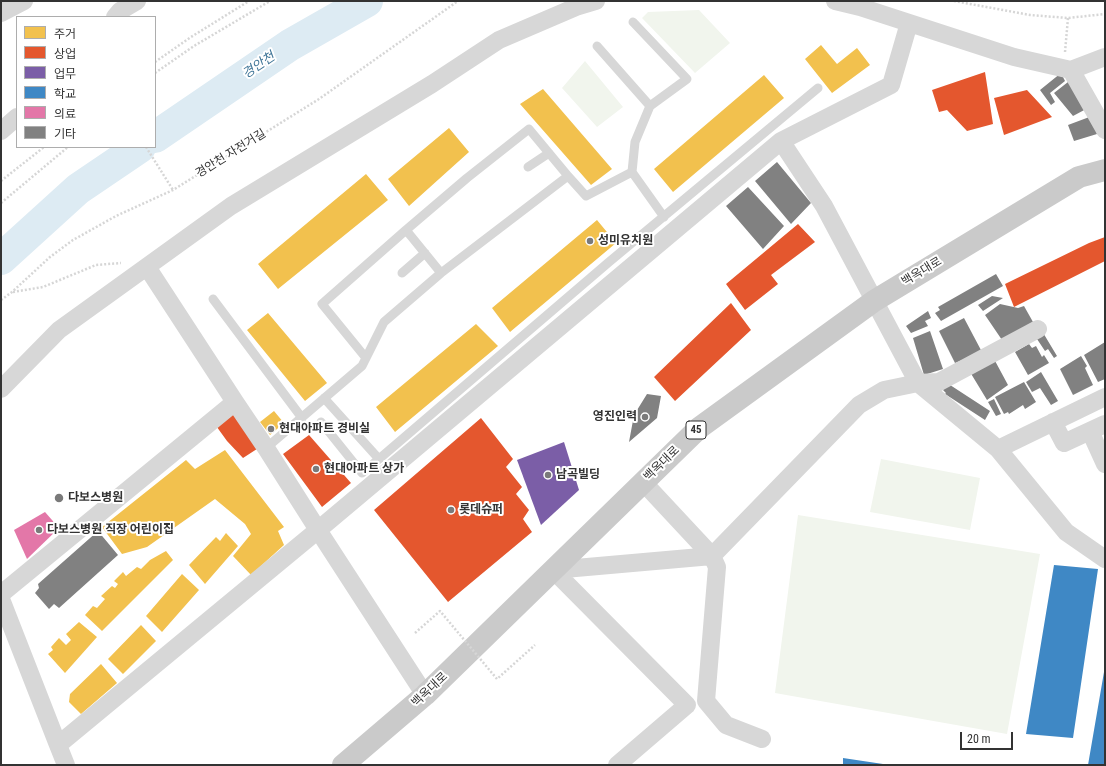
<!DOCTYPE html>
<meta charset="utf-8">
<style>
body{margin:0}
#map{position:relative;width:1106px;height:766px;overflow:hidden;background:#fff;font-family:"Roboto Condensed","Noto Sans KR",sans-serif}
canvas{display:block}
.frame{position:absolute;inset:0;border:2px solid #333;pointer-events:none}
.legend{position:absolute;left:16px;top:16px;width:140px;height:132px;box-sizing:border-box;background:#fff;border:1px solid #adadad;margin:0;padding:5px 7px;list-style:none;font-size:12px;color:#333}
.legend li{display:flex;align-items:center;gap:8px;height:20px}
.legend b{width:20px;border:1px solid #adadad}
.scale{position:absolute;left:960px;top:732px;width:53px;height:18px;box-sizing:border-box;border:2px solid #333;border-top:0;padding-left:5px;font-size:12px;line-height:14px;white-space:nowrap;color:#333;-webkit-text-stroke:3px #fff;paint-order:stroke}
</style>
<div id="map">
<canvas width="1106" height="766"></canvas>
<div class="frame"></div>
<ul class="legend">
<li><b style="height:11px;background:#f2c14e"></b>주거</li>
<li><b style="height:11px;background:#e4572e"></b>상업</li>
<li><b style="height:11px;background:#7b5ea7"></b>업무</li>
<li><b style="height:11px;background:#3f88c5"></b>학교</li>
<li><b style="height:11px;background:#e377a8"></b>의료</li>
<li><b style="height:11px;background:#818181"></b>기타</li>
</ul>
<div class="scale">20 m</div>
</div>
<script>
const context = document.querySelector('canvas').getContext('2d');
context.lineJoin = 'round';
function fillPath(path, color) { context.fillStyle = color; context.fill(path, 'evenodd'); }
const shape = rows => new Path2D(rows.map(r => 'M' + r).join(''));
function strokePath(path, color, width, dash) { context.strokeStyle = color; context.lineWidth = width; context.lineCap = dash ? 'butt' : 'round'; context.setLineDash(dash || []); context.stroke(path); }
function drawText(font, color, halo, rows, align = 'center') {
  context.font = font + ' "Roboto Condensed","Noto Sans KR",sans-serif'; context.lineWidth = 4; context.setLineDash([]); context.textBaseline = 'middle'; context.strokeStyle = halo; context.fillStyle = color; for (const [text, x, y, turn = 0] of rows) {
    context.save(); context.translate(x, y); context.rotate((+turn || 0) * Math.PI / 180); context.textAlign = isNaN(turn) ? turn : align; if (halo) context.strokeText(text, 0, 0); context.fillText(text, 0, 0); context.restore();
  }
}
const green = shape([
 [699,10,730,43,695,73,642,18,648,12],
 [585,61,623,107,597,127,562,88],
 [881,459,980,478,970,530,870,512],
 [798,515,1040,554,1007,734,775,693]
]);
const homes = shape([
 [821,45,837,64,857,48,870,65,832,93,805,59],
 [764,75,784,98,673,192,654,169],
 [543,89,612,169,591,185,520,104],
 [449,128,469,152,409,206,388,179],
 [366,174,388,200,278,289,258,264],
 [597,220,616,243,510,332,492,308],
 [268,313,327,383,305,401,247,330],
 [476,324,498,346,395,432,376,407],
 [274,411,284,423,270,435,260,422],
 [225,450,284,527,278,531,284,545,251,575,233,556,251,534,245,524,215,499,147,547,122,554,102,527,186,460,195,469],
 [226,533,238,546,205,584,189,565,216,537,220,541],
 [166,551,173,560,102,631,85,615,93,606,97,608,105,599,101,596,112,586,115,588,118,584,114,581,123,572,126,576,137,567,141,569,150,560],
 [182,574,199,590,162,632,146,616],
 [79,622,97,637,65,673,48,654,53,650,51,647,59,638,66,645,71,640,66,634],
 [141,625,156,641,123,674,108,659],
 [101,664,117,683,81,714,69,702,70,694]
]);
const shops = shape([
 [985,72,993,124,967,131,947,110,939,112,932,90],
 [1027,90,1052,117,1004,135,994,98],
 [798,224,815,242,771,275,778,284,745,310,726,284],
 [1105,237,1105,261,1014,307,1005,284,1089,243],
 [731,303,751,330,675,401,654,377],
 [234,406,260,447,243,458,227,441,214,423],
 [481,418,513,459,506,467,522,487,516,494,529,510,523,519,532,532,448,602,374,510],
 [309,435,351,483,322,507,283,454]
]);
const offices = shape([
 [564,442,579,490,541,525,517,460]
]);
const schools = shape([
 [1054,565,1098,569,1073,738,1026,734],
 [1104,672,1105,765,1088,765],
 [843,758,883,764,883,765,843,765]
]);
const health = shape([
 [45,512,59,528,27,559,14,530]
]);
const river = shape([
 [155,137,290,45,367,1],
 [1,259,78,189,140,147]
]);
const building = shape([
 [1061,73,1065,81,1050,93,1055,102,1051,105,1040,90],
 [1068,82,1088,108,1073,116,1054,93],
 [1092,116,1097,134,1074,141,1068,125],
 [777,162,811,203,791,224,755,181],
 [748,187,784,226,763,249,726,206],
 [996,274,1003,286,941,321,935,313,940,310,938,307],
 [992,296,1003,298,983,311,978,305],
 [1000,304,1018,308,1024,306,1033,322,1002,340,985,315],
 [928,311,931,318,925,321,928,326,911,333,906,326],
 [964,318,982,352,955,363,939,331],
 [930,331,943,369,924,375,913,338],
 [1042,331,1057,356,1054,358,1048,349,1045,351,1035,336],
 [1105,342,1105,379,1098,382,1084,355],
 [1029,344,1032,348,1036,346,1042,357,1044,355,1049,363,1028,375,1015,352],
 [1081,356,1087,366,1085,368,1093,385,1073,395,1060,369],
 [994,359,1008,385,987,400,970,372],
 [1041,372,1058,401,1051,405,1040,388,1032,392,1026,382],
 [1024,382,1036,402,1025,409,1023,405,1009,414,1008,412,1004,414,995,397],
 [947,383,990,411,985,420,945,394,946,393,943,390],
 [647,394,661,396,657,418,629,442,634,415],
 [994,399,1001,414,996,416,988,402],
 [98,531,118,555,59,608,54,604,49,609,35,593,39,588,38,584]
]);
const path = shape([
 [954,1,1030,15,1068,18,1105,14],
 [1065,52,1068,18],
 [155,62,191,37,249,1],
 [155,73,194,46,270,1],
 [146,147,173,190],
 [1,181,44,147],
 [1,203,68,147],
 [13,292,43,287,96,265,121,263],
 [1,300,12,292,50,257,73,240,116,216,173,190,319,99,458,1]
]);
const service = shape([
 [633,22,687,79,650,106],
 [528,167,549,153],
 [632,172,664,217],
 [568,176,586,196,632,172,635,142,650,106,597,46],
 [402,273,425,253],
 [213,299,302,418],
 [366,358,322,304,406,230],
 [324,398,379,459,609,262,818,88],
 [321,422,362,473,379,459],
 [266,448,362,366,384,322,441,273,568,176,529,129,467,178,406,230,441,273]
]);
const minor = shape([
 [835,1,860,7,1014,57,1071,70,1105,130],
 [1,13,24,1],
 [115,17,120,11,137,1],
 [1071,70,1105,57],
 [1,131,17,117],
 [781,141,824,206,918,383,998,449,1105,397],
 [147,267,235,402,266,448,318,530,425,695],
 [1,389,59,330,231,206,432,84,499,40,576,7,596,1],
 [1053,422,1064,443,1105,424],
 [1090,431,1105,464],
 [998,449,1066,532,1105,559],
 [643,482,712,556,717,567,706,701,726,725,762,739],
 [553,570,712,556,859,405,884,390,918,383,939,382,1038,329],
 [553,570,687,705,617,765],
 [1,594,235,402],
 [1,599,58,745],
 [66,765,58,745,318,530,781,141,891,85,909,23]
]);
const primary = shape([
 [343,765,425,695,699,428,874,301,1079,177,1105,170]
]);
const pathBridge = shape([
 [415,633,440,611,497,679,535,645]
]);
const markers = [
 [590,241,4,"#7a7a7a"],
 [645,417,4,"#7a7a7a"],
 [271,429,4,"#7a7a7a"],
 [316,469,4,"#7a7a7a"],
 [548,475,4,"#7a7a7a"],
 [59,498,5,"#7a7a7a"],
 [451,510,4,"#7a7a7a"],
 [39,530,4,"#7a7a7a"]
];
const shields = [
 [696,430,20]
];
const shieldNames = [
 ["45",696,430]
];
const streetNames = [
 ["경안천 자전거길",231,154,-32],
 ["백옥대로",922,272,-31],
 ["백옥대로",662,464,-44],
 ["백옥대로",430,690,-43]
];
const poiNames = [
 ["성미유치원",598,241],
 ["영진인력",637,417,"right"],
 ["현대아파트 경비실",279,429],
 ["현대아파트 상가",324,469],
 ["남곡빌딩",556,475],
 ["다보스병원",68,498],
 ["롯데슈퍼",459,510],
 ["다보스병원 직장 어린이집",47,530]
];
const waterNames = [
 ["경안천",259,66,-34]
];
fillPath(green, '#f1f5ed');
fillPath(homes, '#f2c14e');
fillPath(shops, '#e4572e');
fillPath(offices, '#7b5ea7');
fillPath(schools, '#3f88c5');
fillPath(health, '#e377a8');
strokePath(river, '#ddebf3', 32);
fillPath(building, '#818181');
strokePath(path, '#d6d6d6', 2.5, [2, 2]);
strokePath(service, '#d7d7d7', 9);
strokePath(minor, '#d7d7d7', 18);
strokePath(primary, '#cacaca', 22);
strokePath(pathBridge, '#d6d6d6', 2.5, [2, 2]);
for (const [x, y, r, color] of markers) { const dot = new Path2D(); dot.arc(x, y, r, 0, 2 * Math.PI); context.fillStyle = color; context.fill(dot); strokePath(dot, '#fff', 1.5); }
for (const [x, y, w] of shields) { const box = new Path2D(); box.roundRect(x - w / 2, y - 9, w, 18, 3); context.fillStyle = '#fff'; context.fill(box); strokePath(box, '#333', 1); }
drawText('bold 11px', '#333', null, shieldNames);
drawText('12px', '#333', '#fff', streetNames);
drawText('bold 12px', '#333', '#fff', poiNames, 'left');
drawText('italic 13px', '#3f7597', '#fff', waterNames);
</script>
